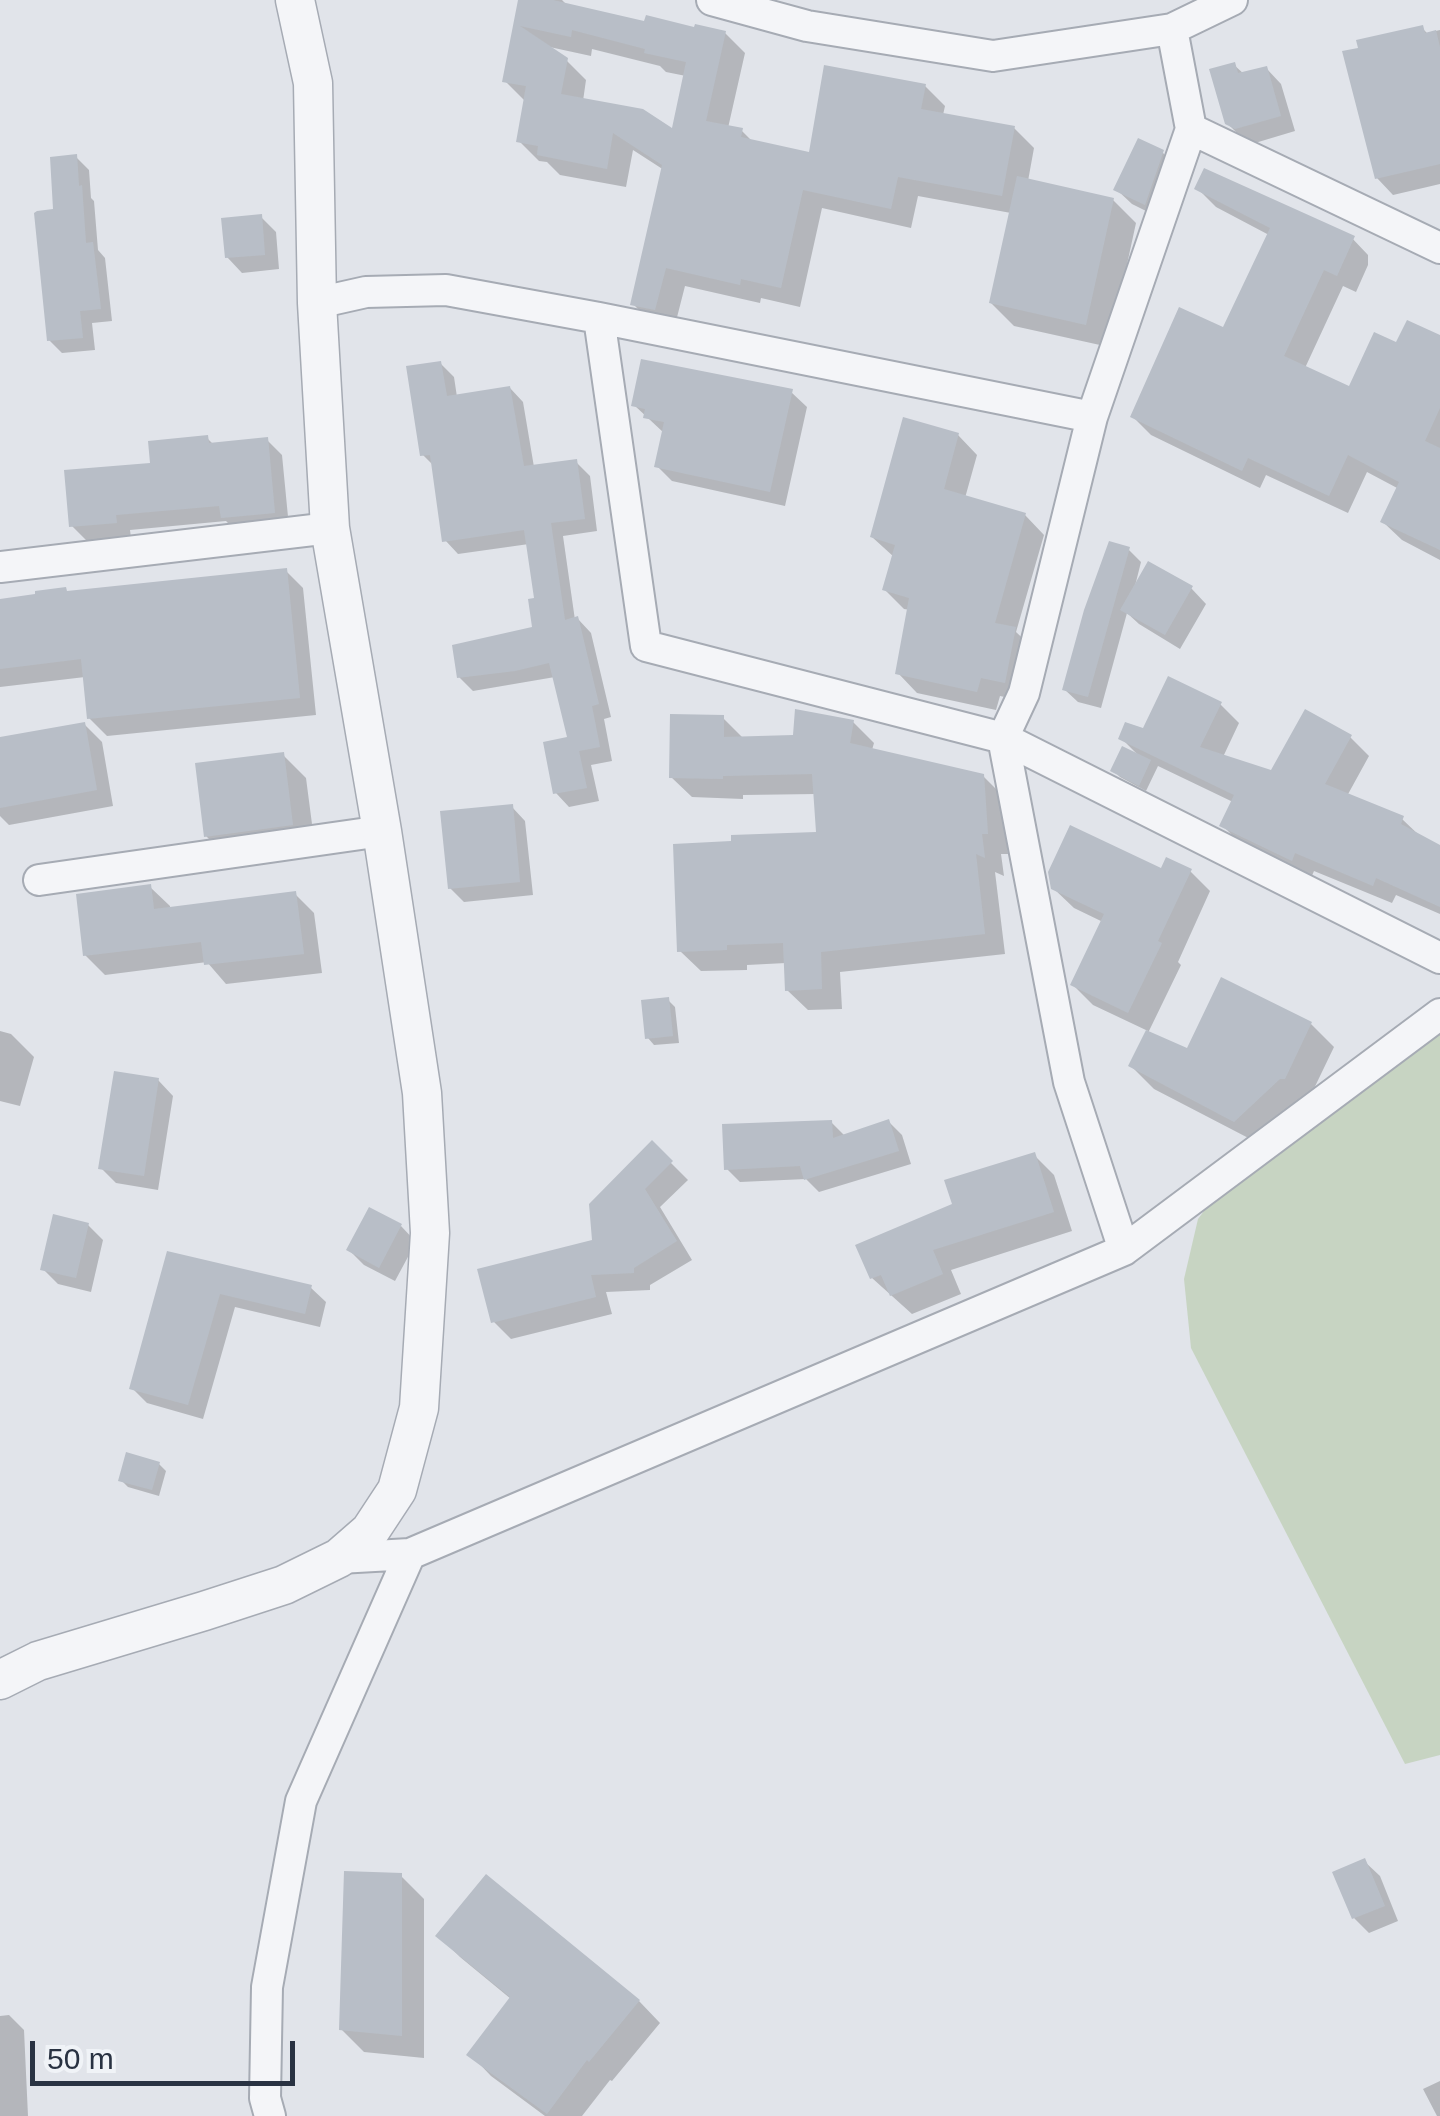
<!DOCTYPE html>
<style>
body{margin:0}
#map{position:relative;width:1440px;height:2116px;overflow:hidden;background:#e1e4ea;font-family:Arial,sans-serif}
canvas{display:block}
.scale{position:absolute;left:30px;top:2041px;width:265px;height:45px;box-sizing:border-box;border:5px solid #293242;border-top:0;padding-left:12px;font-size:30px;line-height:35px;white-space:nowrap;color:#293242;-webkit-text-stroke:8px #f0f3f7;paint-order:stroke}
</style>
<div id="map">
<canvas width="1440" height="2116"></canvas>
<div class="scale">50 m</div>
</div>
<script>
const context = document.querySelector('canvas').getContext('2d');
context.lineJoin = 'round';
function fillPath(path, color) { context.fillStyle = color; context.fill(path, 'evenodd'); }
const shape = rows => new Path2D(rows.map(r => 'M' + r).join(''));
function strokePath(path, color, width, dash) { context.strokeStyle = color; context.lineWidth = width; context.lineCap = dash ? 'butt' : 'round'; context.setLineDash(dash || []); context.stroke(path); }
const green = shape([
 [1440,1033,1440,1755,1405,1764,1191,1348,1184,1279,1198,1219,1233,1172]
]);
const shadow = shape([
 [520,0,562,0,568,6,646,24,725,33,745,53,728,128,742,131,753,142,811,155,925,86,945,106,943,115,1014,128,1034,148,1028,181,1113,200,1136,223,1109,347,1014,326,991,303,1011,213,918,196,911,228,822,208,800,307,761,298,760,303,685,286,674,329,653,324,633,304,664,170,633,150,626,187,560,175,547,162,539,161,519,141,526,102,505,81],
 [545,46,591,56,592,49,660,66,666,72,686,76,673,132,583,101,586,80,566,60],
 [1422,28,1427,33,1440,30,1440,184,1393,195,1377,178],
 [1234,65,1244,74,1266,68,1281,84,1295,131,1255,143,1243,139,1227,123],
 [1162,152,1178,168,1160,218,1132,204,1116,189],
 [76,157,89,170,91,198,94,201,98,250,105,258,112,321,92,323,95,350,62,353,49,340,56,212],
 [1197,188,1350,236,1368,255,1368,265,1356,292,1343,286,1305,368,1350,389,1398,346,1440,338,1440,560,1402,540,1383,522,1399,489,1367,472,1348,513,1266,475,1260,488,1151,435,1132,416,1225,331,1269,235,1216,207],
 [261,217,276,232,279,269,242,273,227,257],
 [440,363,454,377,457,397,510,388,523,402,534,467,576,462,590,476,597,531,563,536,575,620,578,619,591,633,611,717,604,719,612,761,591,765,599,801,569,807,556,793,570,739,555,677,473,691,459,677,535,629,537,600,529,544,458,554,445,540,434,466,423,455],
 [791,392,807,407,785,506,672,481,657,466,664,433,634,405],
 [958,435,977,455,965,498,1025,515,1044,535,1016,632,1034,649,1023,701,1000,696,996,710,917,693,898,673,910,610,904,609,885,590,894,557,872,537],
 [207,438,214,445,267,440,282,455,289,527,238,533,226,521,130,530,131,538,87,541,72,526],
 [1128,549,1141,562,1135,586,1191,588,1206,604,1180,649,1139,624,1127,613,1101,708,1078,702,1064,689],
 [286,571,303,588,316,715,107,736,89,718,85,677,0,687,0,602],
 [1220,704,1239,723,1223,757,1272,773,1350,737,1369,756,1347,796,1402,819,1422,838,1440,848,1440,914,1396,895,1392,903,1314,871,1311,878,1241,844,1222,825,1233,802,1158,766,1146,791,1120,777,1113,770,1138,755,1121,738],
 [723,718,744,739,796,738,853,722,874,743,872,750,983,776,1004,797,1008,854,1001,854,1004,876,995,872,1005,954,840,972,842,1009,808,1010,787,990,786,963,747,965,747,970,701,971,680,951,819,835,816,794,743,795,743,799,692,797,671,777],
 [85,725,102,742,113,806,9,825,0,816,0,739],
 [283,755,306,778,315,847,229,859,206,836],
 [512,807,525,821,533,895,464,902,450,888],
 [1162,871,1190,871,1210,891,1178,962,1181,965,1148,1033,1188,1051,1311,1024,1334,1047,1308,1101,1258,1143,1154,1089,1131,1066,1148,1031,1093,1005,1073,985,1103,922,1074,908,1053,888],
 [150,887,170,906,170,909,295,894,314,913,322,973,226,984,207,962,105,975,85,955],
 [668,1000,675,1007,679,1043,654,1045,648,1038],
 [0,1031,11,1034,34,1057,20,1106,0,1101],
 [158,1080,173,1096,158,1190,116,1183,101,1168],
 [831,1122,845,1136,889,1122,902,1135,911,1164,819,1192,806,1179,740,1182,727,1169],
 [652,1144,688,1180,660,1207,692,1260,650,1285,650,1290,606,1292,612,1314,511,1339,494,1322,594,1242],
 [1034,1155,1054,1175,1072,1231,951,1270,961,1294,912,1314,872,1278,955,1206],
 [88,1225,103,1240,91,1292,58,1284,43,1269],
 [401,1226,416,1242,395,1281,364,1265,349,1250],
 [169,1254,310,1287,326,1302,320,1327,235,1307,203,1419,147,1403,132,1388],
 [159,1464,166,1471,159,1496,128,1487,121,1480],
 [1364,1861,1380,1876,1398,1921,1369,1933,1354,1918],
 [401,1876,424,1899,424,2058,364,2052,341,2029],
 [439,1936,639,2001,660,2023,612,2081,610,2080,582,2116,545,2116,491,2076,470,2054,511,1999,460,1957],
 [9,2015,24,2030,28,2116,0,2116,0,2016],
 [1440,2081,1440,2116,1437,2116,1423,2089]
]);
const building = shape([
 [518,0,553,0,644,21,646,15,694,27,695,24,726,31,706,121,743,128,741,137,809,152,824,65,926,84,921,109,1015,126,1002,196,898,177,891,209,803,190,781,288,741,279,740,285,666,268,655,310,630,305,662,165,613,133,607,169,537,155,538,146,516,142,526,86,502,82],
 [520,26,571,37,572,30,645,49,644,53,686,62,672,128,643,109,561,94,568,58],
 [1423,25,1425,33,1436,30,1440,47,1440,164,1375,179,1342,51,1358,48,1356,40],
 [1235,62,1238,73,1267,66,1281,116,1235,129,1225,124,1209,69],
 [1138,138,1164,150,1145,205,1113,190],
 [77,154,79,186,82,185,86,243,93,242,101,309,80,311,83,338,47,341,34,213,37,211,53,209,50,157],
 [1204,168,1355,236,1337,276,1324,270,1284,356,1349,386,1374,332,1396,342,1407,320,1440,335,1440,408,1425,441,1440,448,1440,550,1380,522,1399,482,1348,455,1329,496,1248,458,1242,471,1130,417,1179,307,1223,327,1270,228,1194,189],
 [1017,176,1114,198,1086,325,989,303],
 [262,214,265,255,225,258,221,218],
 [641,359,793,389,770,492,654,467,664,422,643,418,645,409,631,406],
 [441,361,447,396,510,386,524,466,577,459,585,519,551,523,565,620,578,616,599,704,592,706,600,747,579,751,587,788,553,794,543,742,567,737,549,663,515,671,457,678,452,645,532,627,528,599,534,598,524,530,442,542,430,455,420,456,406,366],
 [903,417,959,433,944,489,1026,513,995,623,1016,627,1005,683,981,678,977,692,895,674,909,598,882,590,895,545,870,537],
 [208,435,209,443,268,437,275,513,221,518,219,506,116,515,117,523,69,527,64,470,150,463,148,441],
 [1109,541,1130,547,1088,697,1062,690,1084,610],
 [1148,561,1193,586,1165,635,1120,610],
 [287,568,300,698,87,719,81,659,0,669,0,599,35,594,35,591,66,587,67,591],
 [1168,676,1222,702,1200,747,1271,770,1305,709,1352,735,1325,784,1404,816,1401,824,1440,845,1440,907,1376,878,1373,886,1295,853,1292,861,1219,826,1234,795,1118,739,1125,722,1143,728],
 [795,709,854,720,850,743,984,774,988,834,982,834,985,858,976,854,985,934,821,952,822,989,785,991,783,943,727,945,727,950,677,952,673,844,731,841,731,835,816,832,812,774,723,776,723,779,669,778,670,714,724,715,724,737,793,735],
 [85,722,97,790,0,808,0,737],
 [1122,746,1151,760,1139,786,1110,771],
 [284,752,293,825,204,837,195,763],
 [513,804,520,882,448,889,440,811],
 [1070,825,1161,868,1166,857,1192,869,1158,941,1162,943,1128,1013,1070,985,1104,914,1051,889,1048,872],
 [151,884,154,909,296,891,304,954,204,965,201,942,83,956,76,894],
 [1221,977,1312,1022,1285,1079,1280,1079,1234,1122,1128,1066,1146,1030,1187,1048],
 [669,997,673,1036,645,1039,641,1000],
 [114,1071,159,1078,144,1176,98,1169],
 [889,1119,899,1151,804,1180,800,1166,724,1170,722,1124,832,1120,833,1138],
 [652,1140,673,1161,645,1189,677,1241,634,1268,634,1273,591,1275,596,1297,491,1323,477,1269,592,1240,589,1204],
 [1035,1152,1054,1212,933,1250,943,1274,890,1296,881,1275,870,1279,855,1245,952,1204,944,1180],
 [369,1207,402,1224,379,1268,346,1250],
 [53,1214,89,1223,76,1278,40,1270],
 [167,1251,312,1285,305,1314,220,1294,188,1405,129,1389],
 [126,1452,160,1462,152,1490,118,1481],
 [1365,1858,1385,1906,1352,1919,1332,1872],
 [344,1871,402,1873,402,2036,339,2030],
 [486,1874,640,2000,589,2062,587,2060,547,2114,466,2055,510,1997,435,1936]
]);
const minor = shape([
 [712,0,807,26,993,56,1172,29],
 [1191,129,1440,248],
 [317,303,366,292,446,290,599,318,1092,417],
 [599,318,646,646,1003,738,1440,958],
 [0,567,330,528],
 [39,880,382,831],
 [1124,1250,1069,1082,1003,738,1024,693,1092,417,1191,129,1172,29,1232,0],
 [339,1558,410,1554,1124,1250,1440,1014],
 [270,2116,265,2098,267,1987,301,1801,410,1554]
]);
const tertiary = shape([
 [0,1680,38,1661,204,1611,284,1585,339,1558,370,1531,397,1490,419,1408,430,1233,422,1093,382,831,330,528,317,303,313,83,295,0]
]);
fillPath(green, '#c7d4c2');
fillPath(shadow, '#0003');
fillPath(building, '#b8bec7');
strokePath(minor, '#a6abb4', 34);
strokePath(tertiary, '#a6abb4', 41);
strokePath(minor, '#f4f5f8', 30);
strokePath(tertiary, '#f4f5f8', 38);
</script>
